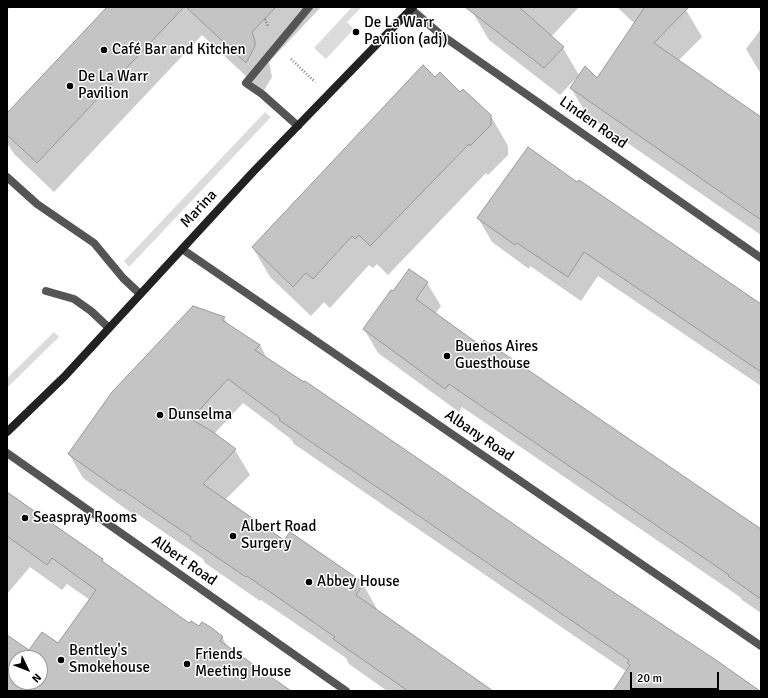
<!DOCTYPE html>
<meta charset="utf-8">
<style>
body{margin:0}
#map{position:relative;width:768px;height:698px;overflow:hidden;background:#fff;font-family:Signika,sans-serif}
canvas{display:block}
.frame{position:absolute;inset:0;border:8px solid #000;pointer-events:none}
.north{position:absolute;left:8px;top:650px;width:40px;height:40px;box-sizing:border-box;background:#fff;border:1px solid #999;border-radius:50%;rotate:133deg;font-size:11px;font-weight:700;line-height:16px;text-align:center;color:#000}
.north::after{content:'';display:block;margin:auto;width:14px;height:18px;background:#000;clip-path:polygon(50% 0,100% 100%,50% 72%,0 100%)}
.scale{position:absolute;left:630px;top:672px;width:89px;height:18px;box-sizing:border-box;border:2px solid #000;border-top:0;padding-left:5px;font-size:12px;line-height:14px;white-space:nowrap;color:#000;-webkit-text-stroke:3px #fff;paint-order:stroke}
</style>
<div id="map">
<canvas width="768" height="698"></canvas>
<div class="frame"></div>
<div class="north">N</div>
<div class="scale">20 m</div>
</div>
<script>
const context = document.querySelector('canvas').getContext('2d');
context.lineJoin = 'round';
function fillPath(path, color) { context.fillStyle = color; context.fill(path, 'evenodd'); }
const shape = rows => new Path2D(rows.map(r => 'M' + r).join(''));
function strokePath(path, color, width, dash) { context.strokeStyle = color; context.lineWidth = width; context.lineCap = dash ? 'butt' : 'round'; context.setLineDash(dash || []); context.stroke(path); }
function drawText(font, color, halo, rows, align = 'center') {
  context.font = font + ' Signika,sans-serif'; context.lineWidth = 3; context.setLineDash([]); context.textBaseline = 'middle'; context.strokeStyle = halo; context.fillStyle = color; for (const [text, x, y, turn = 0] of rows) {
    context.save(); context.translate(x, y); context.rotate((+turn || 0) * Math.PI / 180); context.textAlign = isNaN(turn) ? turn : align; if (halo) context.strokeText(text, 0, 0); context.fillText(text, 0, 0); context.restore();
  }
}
const green = shape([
 [352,7,362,7,347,22,354,29,326,59,314,48],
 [265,112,271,117,129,267,124,261],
 [54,332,59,337,7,388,7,378]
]);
const shadow = shape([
 [108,7,321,7,269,62,272,77,263,92,202,35,54,192,14,154,7,143,7,114],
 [479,7,579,7,551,37,563,48,579,75,560,95,489,40,473,13],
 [617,7,683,7,686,10,702,37,678,61,761,120,761,235,587,115,571,88,597,80,635,24],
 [761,29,761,74,746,49],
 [435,78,460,93,491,116,508,146,508,155,488,175,486,173,388,275,377,264,373,268,369,265,330,308,324,302,311,316,270,277,253,248],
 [577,184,761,305,761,386,598,276,581,301,530,266,529,269,492,242,478,218],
 [427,283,441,306,435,314,480,346,761,530,761,613,742,600,740,597,462,407,459,412,378,353,364,329,394,293],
 [193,308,224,318,229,326,260,345,268,360,759,691,621,691,627,672,294,444,291,439,243,403,214,434,235,450,250,475,225,500,284,541,363,584,377,609,376,611,492,691,387,691,349,664,346,658,261,600,260,601,205,563,203,559,136,513,134,515,83,478,69,454],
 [7,499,102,560,104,563,189,624,222,637,229,649,289,691,7,691,7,636,29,652,58,644,90,600,67,584,62,590,30,567,7,594],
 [16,658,40,658,40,682,16,682]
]);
const building = shape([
 [107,7,184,7,37,163,7,135,7,113,107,7],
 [186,7,276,7,252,32,255,41,255,46,246,63,186,7],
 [465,7,519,7,564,47,544,68,465,7],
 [645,7,689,7,654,43,761,117,761,220,570,88,585,66,597,78,645,7],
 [423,65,435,77,440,72,460,92,463,89,491,115,491,125,470,146,469,144,370,246,359,235,355,239,352,236,313,279,306,273,293,287,252,247,423,65],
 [528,147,577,182,579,180,761,304,761,372,584,252,568,277,517,243,515,245,477,218,528,147],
 [409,269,428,282,416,299,480,345,484,340,761,529,761,599,728,576,729,575,449,384,445,389,363,329,391,290,393,291,409,269],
 [193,306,225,317,222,320,260,345,255,350,304,382,305,381,595,580,716,660,760,691,613,691,630,665,627,663,629,660,279,420,280,418,228,379,191,419,213,432,236,449,203,484,284,540,290,532,364,583,356,595,493,691,408,691,333,639,335,637,247,576,246,577,190,539,191,537,121,489,120,491,68,454,112,392,193,306],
 [7,492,103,559,102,561,189,623,191,621,199,626,202,622,212,628,223,637,220,641,291,691,7,691,7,635,29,650,42,632,58,643,96,590,52,558,47,565,7,536,7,492],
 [16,658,40,658,40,682,16,682,16,658]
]);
const path = shape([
 [7,8,8,7],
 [265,19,268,26],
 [291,59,315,82]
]);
const service = shape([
 [298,126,262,94,246,83,309,7],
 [7,177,37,204,94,243,123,278,140,294],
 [46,291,74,299,91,311,109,328]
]);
const minor = shape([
 [411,9,440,34,761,258],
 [182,249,761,646],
 [7,453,346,691]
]);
const secondary = shape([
 [7,432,64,377,253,172,413,7]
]);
const markers = [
 [356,32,4,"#000"],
 [104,50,4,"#000"],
 [70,86,4,"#000"],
 [447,356,4,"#000"],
 [160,415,4,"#000"],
 [25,518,4,"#000"],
 [233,536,4,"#000"],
 [309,582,4,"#000"],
 [61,660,4,"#000"],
 [187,664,4,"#000"]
];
const poiNames = [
 ["De La Warr",364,23],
 ["Pavilion (adj)",364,40],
 ["Café Bar and Kitchen",112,50],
 ["De La Warr",78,77],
 ["Pavilion",78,94],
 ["Buenos Aires",455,347],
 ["Guesthouse",455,364],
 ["Dunselma",168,415],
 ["Seaspray Rooms",33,518],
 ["Albert Road",241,527],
 ["Surgery",241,544],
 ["Abbey House",317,582],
 ["Bentley's",69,651],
 ["Smokehouse",69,668],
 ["Friends",195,655],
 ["Meeting House",195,672]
];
const streetNames = [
 ["Linden Road",593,123,35],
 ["Marina",199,209,-47],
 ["Albany Road",479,436,34],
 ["Albert Road",184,561,35]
];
fillPath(green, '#dcdcdc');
fillPath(shadow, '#0003');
fillPath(building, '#c4c4c4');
strokePath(building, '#999', 1);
strokePath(path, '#777', 2.5, [1, 2]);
strokePath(service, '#555', 8);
strokePath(minor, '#555', 8);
strokePath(secondary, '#222', 8);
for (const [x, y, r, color] of markers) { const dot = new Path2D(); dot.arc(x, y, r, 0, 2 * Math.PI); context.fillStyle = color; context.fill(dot); strokePath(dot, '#fff', 1.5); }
drawText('15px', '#000', '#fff', poiNames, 'left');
drawText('15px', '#000', '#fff', streetNames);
</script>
